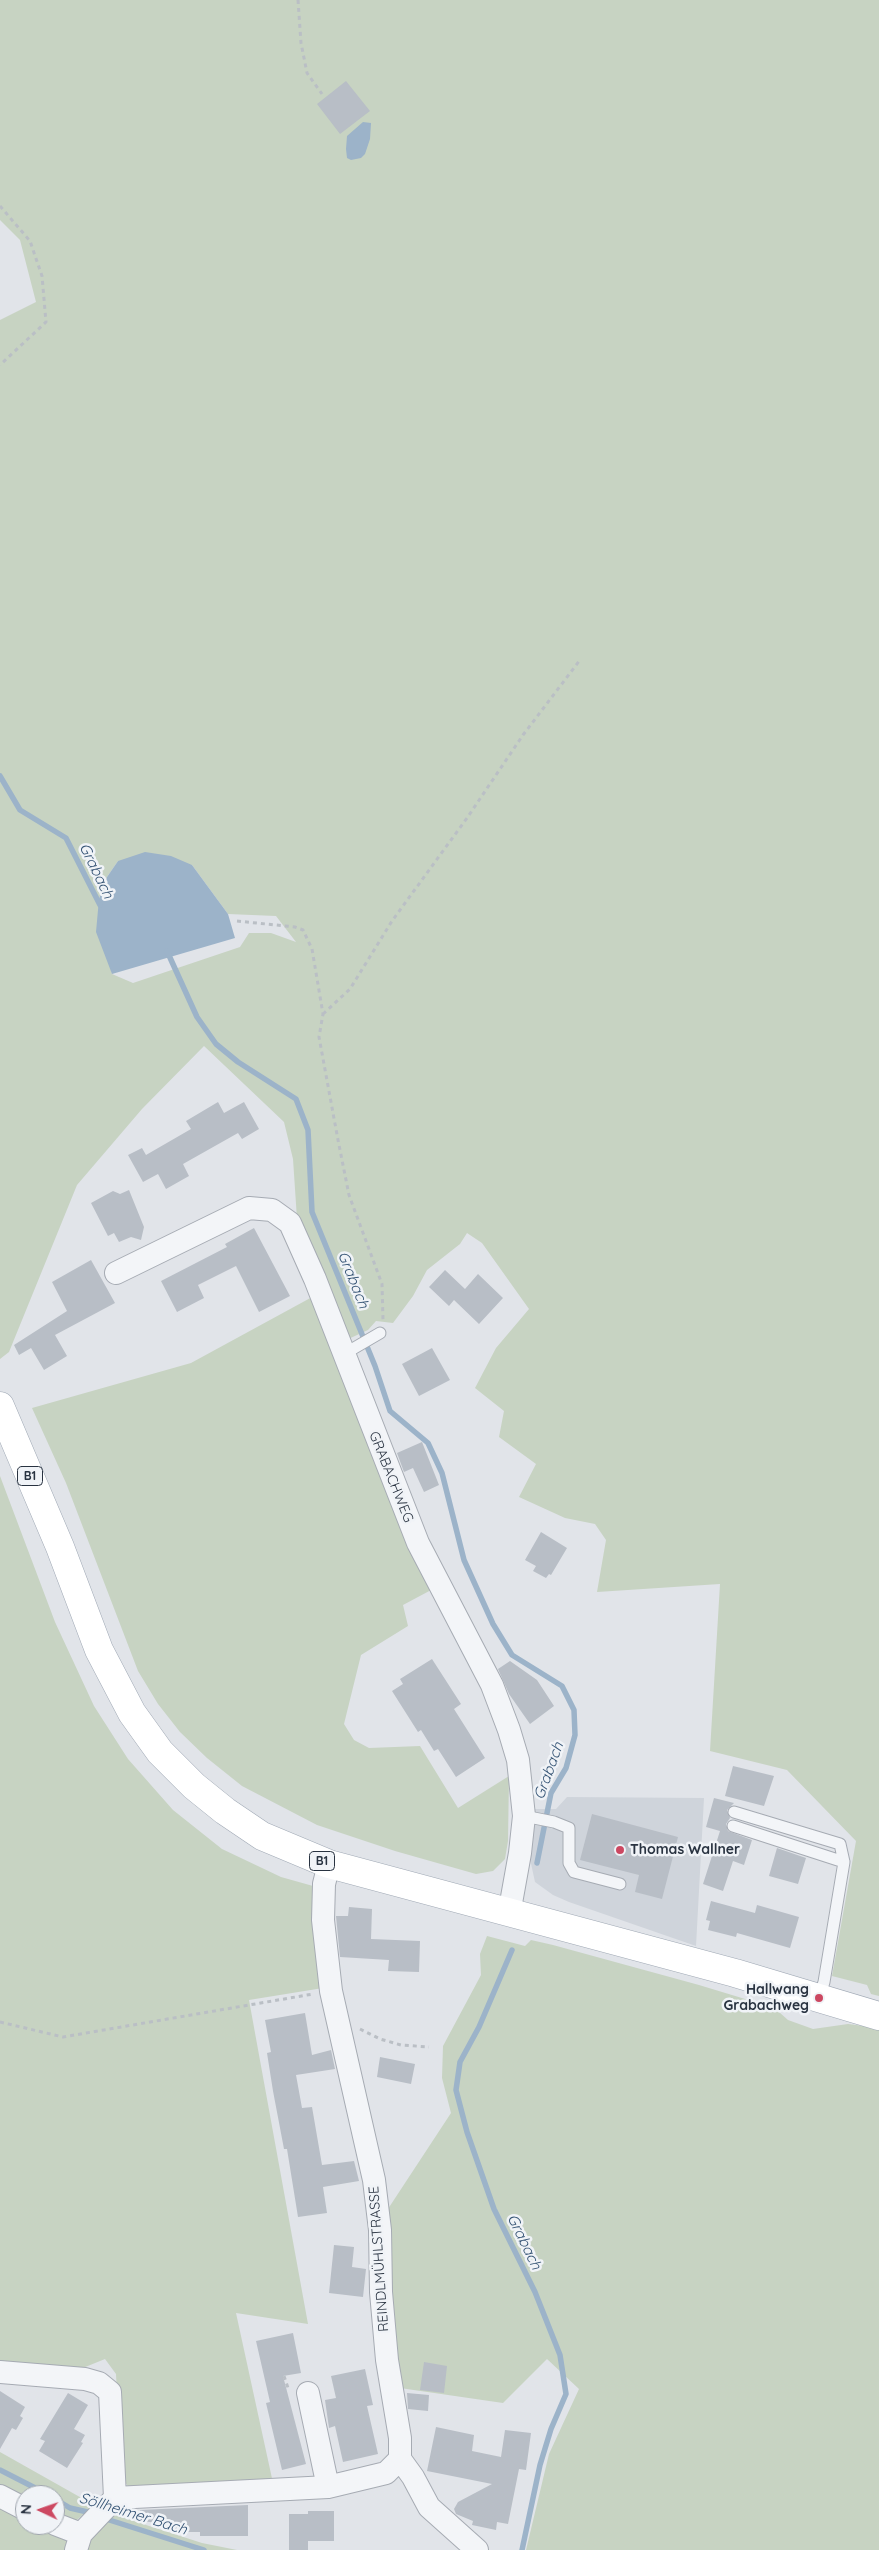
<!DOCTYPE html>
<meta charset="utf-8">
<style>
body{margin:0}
#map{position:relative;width:879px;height:2550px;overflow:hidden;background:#e1e4e9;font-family:Quicksand,sans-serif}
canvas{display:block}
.north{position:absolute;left:15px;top:2485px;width:50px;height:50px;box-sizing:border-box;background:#f0f3f7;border:1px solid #a0a6ae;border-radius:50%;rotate:273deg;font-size:14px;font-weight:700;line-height:20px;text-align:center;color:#293341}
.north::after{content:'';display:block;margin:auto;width:18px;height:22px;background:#cc4861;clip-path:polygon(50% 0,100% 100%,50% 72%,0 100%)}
</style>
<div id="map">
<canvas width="879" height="2550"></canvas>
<div class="north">N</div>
</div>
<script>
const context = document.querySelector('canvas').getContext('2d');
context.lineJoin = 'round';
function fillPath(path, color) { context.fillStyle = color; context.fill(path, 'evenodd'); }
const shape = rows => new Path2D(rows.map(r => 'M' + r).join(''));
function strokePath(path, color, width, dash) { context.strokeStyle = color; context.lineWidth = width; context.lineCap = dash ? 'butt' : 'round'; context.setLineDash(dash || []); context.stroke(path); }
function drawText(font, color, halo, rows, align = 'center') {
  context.font = font + ' Quicksand,sans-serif'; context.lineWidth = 5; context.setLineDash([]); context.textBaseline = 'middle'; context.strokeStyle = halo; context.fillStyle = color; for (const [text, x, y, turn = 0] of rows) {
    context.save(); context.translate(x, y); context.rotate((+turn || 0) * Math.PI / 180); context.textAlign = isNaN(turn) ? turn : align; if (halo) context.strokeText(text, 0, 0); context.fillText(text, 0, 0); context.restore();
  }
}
const built = shape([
 [567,1797,704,1798,696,1946,569,1902,553,1895,535,1882,530,1859,533,1809,556,1809]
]);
const green = shape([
 [0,0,879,0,879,1996,871,1994,867,1985,832,1976,856,1841,787,1770,710,1751,720,1584,597,1592,606,1540,595,1524,565,1518,519,1497,536,1464,499,1437,504,1411,475,1388,496,1348,529,1309,482,1243,467,1233,460,1244,427,1270,413,1296,393,1323,376,1321,368,1330,333,1346,433,1589,403,1605,408,1626,361,1655,344,1724,354,1740,369,1748,420,1746,458,1808,509,1776,508,1841,505,1859,493,1871,476,1874,395,1851,317,1825,242,1786,207,1758,180,1732,158,1704,138,1671,66,1483,32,1408,191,1363,314,1296,297,1219,293,1159,284,1122,204,1046,142,1109,77,1185,9,1352,0,1359,0,320,36,302,20,240,0,220],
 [118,861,192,865,228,914,276,916,296,942,271,933,249,933,240,947,133,983,112,974,99,899,107,877],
 [0,1476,55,1622,94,1706,128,1759,173,1810,222,1849,281,1877,313,1886,323,1988,249,2000,308,2324,236,2313,273,2483,131,2491,121,2476,116,2374,105,2359,68,2374,0,2366],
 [487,1936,525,1946,531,1940,553,1945,699,1985,755,2002,779,2012,788,2020,813,2029,848,2024,879,2028,879,2550,526,2550,549,2454,579,2389,547,2359,503,2403,400,2388,384,2215,451,2113,442,2078,443,2046,481,1975,480,1954],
 [0,2452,94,2505,70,2526,115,2515,202,2543,237,2550,0,2550],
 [25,2495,55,2495,55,2525,25,2525]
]);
const water = shape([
 [363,122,371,123,370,139,365,154,361,158,351,160,347,158,346,149,347,136],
 [145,852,171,856,192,865,228,914,235,938,112,974,96,932,99,899,107,877,118,861]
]);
const stream = shape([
 [0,776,20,810,66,838,100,905],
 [167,951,197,1017,216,1044,238,1062,296,1099,308,1130,312,1212,375,1366,390,1411,428,1443,442,1473,464,1560,493,1624,512,1655,562,1686,574,1710,575,1735,566,1768,551,1793,537,1863],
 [512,1950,479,2027,460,2062,456,2090,467,2132,494,2209,535,2292,560,2355,566,2394,551,2429,540,2465,522,2550],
 [0,2470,49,2495],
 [55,2499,70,2508,92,2513],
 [103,2518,204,2550]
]);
const building = shape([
 [346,81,370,111,340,134,317,104],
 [218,1102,224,1113,244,1102,259,1129,242,1139,238,1133,183,1164,189,1176,166,1189,158,1174,143,1182,128,1155,142,1148,146,1155,191,1129,186,1121],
 [129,1190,144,1227,141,1240,131,1237,119,1242,114,1233,108,1236,91,1203,113,1191,120,1194],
 [254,1228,290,1296,259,1312,236,1266,198,1285,204,1298,177,1312,161,1281,227,1247,225,1244],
 [91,1260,115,1303,55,1335,67,1356,44,1370,31,1348,19,1355,14,1345,67,1311,52,1282],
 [445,1270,465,1289,478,1274,503,1298,479,1324,454,1300,449,1306,429,1287],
 [432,1348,450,1380,419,1396,402,1364],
 [422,1442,439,1485,424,1492,413,1468,404,1472,397,1453],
 [541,1532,567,1548,551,1575,549,1574,546,1578,533,1571,536,1566,525,1560],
 [432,1659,461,1704,454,1709,485,1758,456,1777,438,1749,434,1751,421,1730,418,1732,392,1691,403,1684,400,1679],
 [510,1661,537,1680,554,1706,530,1724,509,1694,498,1669],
 [733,1766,774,1776,764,1806,725,1796],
 [714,1798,734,1803,727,1810,730,1818,726,1824,728,1831,752,1840,744,1865,733,1861,723,1891,703,1884,720,1831,706,1827],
 [592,1814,678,1837,662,1899,635,1892,639,1875,580,1860],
 [777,1848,806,1858,798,1884,769,1876],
 [711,1901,755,1913,757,1905,799,1917,790,1948,737,1933,736,1937,708,1930,710,1921,706,1920],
 [349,1907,372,1909,371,1939,420,1941,419,1972,388,1971,389,1960,340,1957,336,1916,348,1916],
 [305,2013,312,2055,331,2050,335,2069,296,2075,302,2108,312,2107,322,2165,354,2161,359,2181,323,2187,327,2213,298,2217,287,2149,284,2149,273,2091,267,2053,271,2052,265,2020],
 [380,2057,415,2064,411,2084,377,2077],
 [334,2245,354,2247,352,2267,366,2269,363,2297,329,2293],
 [293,2333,301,2373,283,2376,306,2464,282,2470,266,2403,270,2402,256,2341],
 [424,2362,447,2366,444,2393,420,2390],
 [365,2369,373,2405,367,2406,378,2454,343,2462,335,2426,329,2428,325,2400,336,2398,331,2376],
 [0,2391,25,2407,20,2416,23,2418,16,2430,12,2428,0,2449],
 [68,2393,88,2405,74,2429,85,2435,81,2442,83,2443,67,2468,39,2451,45,2441,40,2439],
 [407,2393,429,2395,428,2411,408,2409],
 [436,2427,474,2435,472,2451,501,2457,505,2430,531,2433,526,2470,519,2469,508,2524,497,2522,496,2530,472,2525,473,2521,456,2514,454,2509,458,2502,492,2484,427,2471],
 [248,2505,248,2536,200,2536,200,2532,172,2532,172,2524,139,2521,140,2510],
 [308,2511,334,2511,334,2541,308,2541,308,2550,289,2550,289,2514,308,2514]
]);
const path = shape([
 [298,0,301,43,307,73,322,94],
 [0,206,30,241,42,276,46,322,0,365],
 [237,921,295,927,303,930,312,949,323,1014,319,1037,338,1140,349,1195,382,1284,383,1320],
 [323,1014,350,989,392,921,467,818,523,735,580,660],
 [0,2022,63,2037,313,1994],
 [360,2029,380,2039,401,2045,429,2047],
 [284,2376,288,2388]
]);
const lane = shape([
 [344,1354,380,1333],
 [734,1812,840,1844,844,1862],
 [524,1816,554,1822,569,1828,569,1863,574,1872,620,1884],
 [733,1826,844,1862,824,1982,819,1998]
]);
const street = shape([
 [116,1273,249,1208,272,1210,290,1223,315,1279,418,1543,492,1685,509,1730,518,1760,524,1816,520,1853,509,1914],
 [0,2372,85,2379,99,2383,110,2392,115,2498],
 [308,2393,328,2487],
 [400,2459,413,2477,429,2507,477,2550],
 [0,2496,25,2509],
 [55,2524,81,2534],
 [76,2550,81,2534,115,2498,328,2487,386,2473,400,2459,400,2438,387,2360,381,2292,380,2230,374,2180,331,1991,323,1920,324,1884,329,1864]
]);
const primary = shape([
 [0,1406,60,1547,99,1650,132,1713,160,1752,194,1786,225,1811,262,1836,329,1864,735,1973,879,2016]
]);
const markers = [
 [620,1850,5,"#cc4861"],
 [819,1998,5,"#cc4861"]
];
const shields = [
 [30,1476,25],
 [322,1861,25]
];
const shieldNames = [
 ["B1",30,1476],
 ["B1",322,1861]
];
const streetNames = [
 ["GRABACHWEG",391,1477,68],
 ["REINDLMÜHLSTRASSE",379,2259,-94]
];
const poiNames = [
 ["Thomas Wallner",630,1850],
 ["Hallwang",809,1990,"right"],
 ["Grabachweg",809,2006,"right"]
];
const waterNames = [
 ["Grabach",96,871,64],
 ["Grabach",353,1280,68],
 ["Grabach",549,1771,-70],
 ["Grabach",524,2242,64],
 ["Söllheimer Bach",133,2514,17]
];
fillPath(built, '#cfd4db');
fillPath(green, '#c7d3c2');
fillPath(water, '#9cb3c9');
strokePath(stream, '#9cb3c9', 5.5);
fillPath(building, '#b8bec6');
strokePath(lane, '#a6abb3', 13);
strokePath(street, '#a6abb3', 24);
strokePath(primary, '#a0a9b5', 29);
strokePath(path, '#babfc5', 3, [4, 4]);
strokePath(lane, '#f3f5f8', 11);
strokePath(street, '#f3f5f8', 22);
strokePath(primary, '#fff', 28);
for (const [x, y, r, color] of markers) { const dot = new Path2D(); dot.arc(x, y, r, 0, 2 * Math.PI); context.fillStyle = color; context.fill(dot); strokePath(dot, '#f0f3f7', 2); }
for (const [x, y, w] of shields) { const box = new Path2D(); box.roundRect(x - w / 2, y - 9.5, w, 19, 4); context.fillStyle = '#f0f3f7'; context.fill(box); strokePath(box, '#293341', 1); }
drawText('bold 12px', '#293341', null, shieldNames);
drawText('14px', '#293341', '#f0f3f7', streetNames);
drawText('bold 14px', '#293341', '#f0f3f7', poiNames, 'left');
drawText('italic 15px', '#345374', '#f0f3f7', waterNames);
</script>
